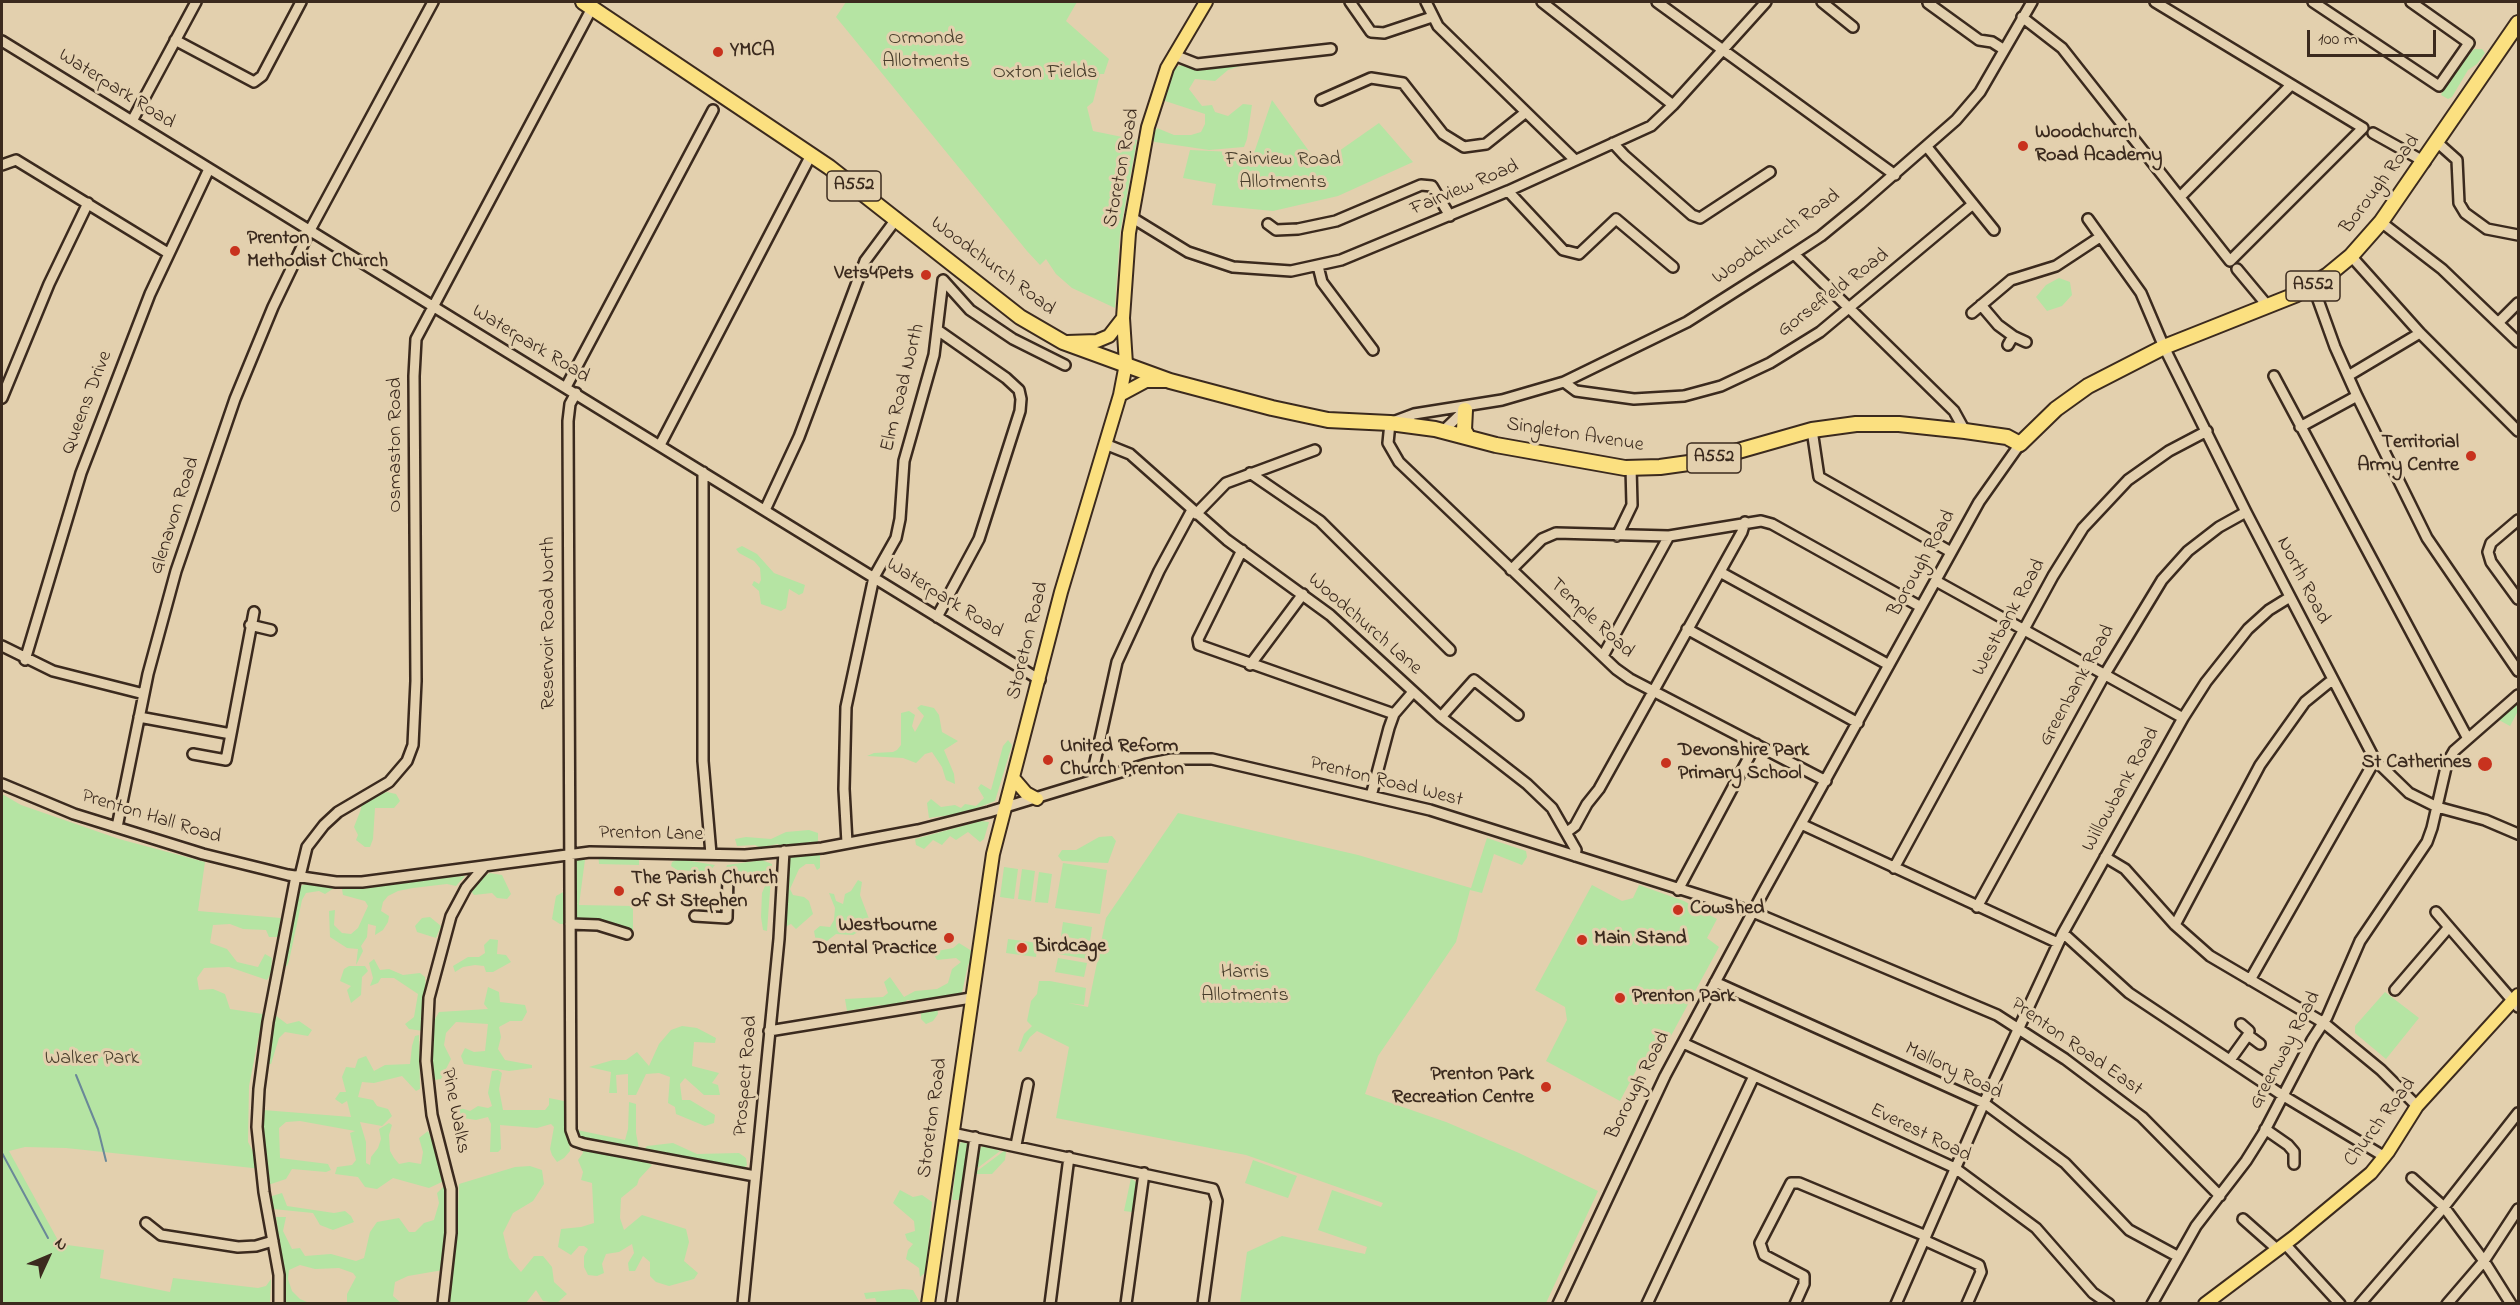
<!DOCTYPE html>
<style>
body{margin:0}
#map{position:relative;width:2520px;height:1305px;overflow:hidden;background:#e3d0ae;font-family:"Indie Flower",sans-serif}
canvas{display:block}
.frame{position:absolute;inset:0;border:3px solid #3b2a1e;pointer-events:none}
.north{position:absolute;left:18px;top:1227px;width:60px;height:60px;-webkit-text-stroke:4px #e3d0ae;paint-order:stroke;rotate:46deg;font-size:16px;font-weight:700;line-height:24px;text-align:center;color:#3b2a1e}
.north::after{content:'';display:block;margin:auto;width:21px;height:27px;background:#3b2a1e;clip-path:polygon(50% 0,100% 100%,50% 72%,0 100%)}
.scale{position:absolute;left:2307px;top:30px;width:129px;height:27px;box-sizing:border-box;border:3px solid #3b2a1e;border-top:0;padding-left:8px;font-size:18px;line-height:21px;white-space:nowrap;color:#3b2a1e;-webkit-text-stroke:4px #e3d0ae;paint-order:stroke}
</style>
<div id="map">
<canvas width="2520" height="1305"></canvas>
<div class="frame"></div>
<div class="north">N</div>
<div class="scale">100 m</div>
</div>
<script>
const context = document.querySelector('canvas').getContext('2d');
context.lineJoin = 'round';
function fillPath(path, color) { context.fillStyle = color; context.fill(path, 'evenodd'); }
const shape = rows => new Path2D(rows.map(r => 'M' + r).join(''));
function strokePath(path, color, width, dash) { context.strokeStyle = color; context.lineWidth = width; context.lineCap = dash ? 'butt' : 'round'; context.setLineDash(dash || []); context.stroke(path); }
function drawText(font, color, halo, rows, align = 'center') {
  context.font = font + ' "Indie Flower",sans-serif'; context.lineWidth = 6; context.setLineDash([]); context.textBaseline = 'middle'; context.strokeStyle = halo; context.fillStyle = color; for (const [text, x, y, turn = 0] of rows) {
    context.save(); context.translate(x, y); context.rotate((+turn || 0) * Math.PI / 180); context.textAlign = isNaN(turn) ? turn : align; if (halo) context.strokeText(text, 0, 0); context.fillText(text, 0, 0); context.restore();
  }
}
const green = shape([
 [846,2,1077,2,1066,21,1109,59,1104,74,1100,74,1093,102,1087,107,1093,131,1137,140,1120,233,1115,308,1072,288,1056,274,1046,259,1040,265,1027,251,836,17],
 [2474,49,2482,49,2485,53,2477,64,2468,70,2452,97,2448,99,2441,95,2447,81],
 [1233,61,1240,66,1228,70,1215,81,1195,79,1189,89,1202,106,1212,105,1215,112,1228,116,1243,104,1252,105,1247,139,1244,147,1209,150,1155,142,1150,139,1157,128,1174,135,1191,135,1201,132,1205,124,1205,114,1162,100,1166,80,1175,67,1194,62],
 [1272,100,1319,165,1379,123,1413,162,1338,196,1273,211,1212,205,1216,184,1183,178,1190,150,1254,153],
 [2059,278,2070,282,2072,295,2062,306,2047,311,2036,297,2046,285],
 [742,546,757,554,774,573,805,585,803,593,799,595,789,589,786,608,781,611,761,604,759,591,752,585,754,581,759,584,761,580,760,568,754,561,739,553,736,549],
 [2518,700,2518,711,2510,726,2497,719],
 [921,705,934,708,939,715,942,732,958,741,944,750,954,774,955,784,946,780,942,767,932,752,925,754,916,763,903,758,867,756,874,753,893,752,897,750,901,745,901,713,909,711,915,715,912,726,915,732,924,716,917,708],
 [1008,740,1012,745,995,801,964,813,929,818,927,803,931,799,941,807,955,805,961,808,965,804,976,806,984,798,978,788,981,784,991,790,1003,746],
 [387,792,396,794,400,801,394,808,375,808,373,839,370,847,365,847,356,840,358,835,354,827,361,809,362,800],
 [2,794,21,805,119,839,205,862,198,911,281,918,278,937,269,937,266,930,243,929,230,924,213,925,210,943,227,949,237,962,258,967,265,954,272,958,271,973,267,980,229,967,204,968,197,978,199,990,213,989,225,994,230,1009,269,1015,260,1030,249,1086,248,1142,262,1169,66,1148,25,1147,9,1151,60,1244,104,1250,100,1278,170,1292,173,1278,258,1288,266,1286,271,1279,270,1303,2,1303],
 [1178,813,1358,855,1471,888,1487,838,1526,851,1527,857,1522,865,1494,854,1482,893,1470,890,1456,942,1378,1056,1365,1094,1446,1122,1519,1153,1598,1191,1546,1303,1240,1303,1247,1252,1282,1236,1365,1254,1367,1247,1318,1230,1332,1190,1381,1207,1383,1203,1246,1155,1056,1118,1069,1047,1037,1031,1030,1037,1021,1052,1018,1051,1024,1034,1032,1026,1027,1021,1031,1001,1037,994,1039,981,1050,981,1086,988,1084,1005,1068,1003,1088,1007,1106,918],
 [981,821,989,822,984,839,980,842,968,832,956,840,950,836,942,845,933,840,924,849,916,845,915,839],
 [809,830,818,833,818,845,785,847,777,844,761,848,755,845,737,846,735,839,746,837,771,839,786,832],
 [1112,836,1116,841,1108,863,1062,861,1058,856,1062,850,1076,850,1099,837],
 [586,852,579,905,633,906,633,931,627,934,590,924,560,924,552,919,556,896,567,890,572,854],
 [598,852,639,852,639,865,599,864],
 [817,852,820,855,820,868,817,870,814,864,806,864,799,869,790,889,793,895,804,897,809,901,813,914,796,929,791,924,785,927,785,862,792,855],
 [679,859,715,865,709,872,677,870,671,866,672,862],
 [762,860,772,864,767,931,763,930,761,917,762,893,768,879,761,874,725,872,727,865],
 [1063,863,1107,870,1100,914,1055,908],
 [1004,867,1018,869,1014,899,1000,897],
 [1022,869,1035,871,1031,901,1018,899],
 [1039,872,1052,874,1048,903,1035,902],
 [490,873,502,875,511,894,507,899,497,898,492,893,474,895,471,891,481,878],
 [465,876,456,886,447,884,413,888,398,891,388,896,383,902,381,911,389,916,388,922,383,930,375,935,376,926,368,924,367,937,361,946,363,951,356,965,358,949,347,948,330,937,329,911,335,910,334,925,342,933,351,934,358,928,368,906,365,901,343,895,342,889,362,889,425,879],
 [858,880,862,882,860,895,871,924,853,935,836,934,827,941,816,942,814,931,820,926,830,927,834,920,835,908,829,893,834,894,836,901,843,904,845,894,851,891],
 [312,882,334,885,334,888,325,894,319,891,306,893,302,900,289,961,287,966,283,965,292,907,300,886],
 [1592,885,1622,901,1633,898,1639,885,1684,901,1717,919,1707,938,1719,947,1653,1069,1641,1061,1620,1101,1546,1061,1567,1020,1565,1007,1535,990],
 [430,917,441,926,436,938,417,932,415,926,422,918],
 [1063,922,1092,927,1090,941,1061,936],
 [490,939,498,940,497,954,506,955,511,962,493,972,486,972,484,966,475,965,463,967,455,972,453,966,468,957,479,957,485,953,484,945],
 [1008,939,1038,943,1036,957,1006,953],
 [1060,940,1089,945,1087,959,1058,954],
 [959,943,975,953,968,965,960,1002,937,1007,938,1014,933,1021,926,1024,921,1019,921,1008,915,1001,907,1000,903,1005,885,1010,880,1005,847,1011,845,999,883,997,888,993,884,982,890,977,904,997,915,991,937,989,948,983,952,969,961,962,956,958,937,960,932,952,953,948],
 [1058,958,1087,963,1084,977,1055,972],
 [374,959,380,970,389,969,403,975,420,973,425,977,426,990,421,1018,426,1023,423,1031,409,1029,405,1024,414,1017,418,994,394,978,381,978,378,983,370,986,373,978,369,963],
 [349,966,365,966,368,971,362,977,361,995,351,1003,347,990,351,986,340,981,344,969],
 [488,987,499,992,500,1002,525,1005,527,1012,522,1021,510,1021,499,1027,501,1037,498,1049,505,1060,532,1065,532,1068,509,1071,464,1064,461,1056,465,1048,474,1052,485,1051,488,1024,456,1022,446,1033,444,1045,451,1059,441,1079,435,1080,431,1075,433,1053,431,1026,439,1012,488,1009,484,1004],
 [2385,992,2419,1018,2386,1059,2355,1033,2355,1026],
 [275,1015,287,1024,299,1021,312,1030,308,1036,285,1032,279,1038,271,1064,265,1064,272,1016],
 [682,1026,697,1028,716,1038,715,1043,694,1042,692,1066,719,1073,712,1083,718,1085,720,1095,704,1095,685,1078,680,1084,682,1100,690,1100,715,1115,714,1123,705,1126,676,1114,675,1107,668,1103,670,1077,659,1073,646,1074,636,1095,628,1095,628,1074,616,1075,617,1093,609,1093,611,1072,589,1067,613,1060,626,1060,637,1052,649,1066,659,1044,671,1030],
 [419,1035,420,1089,416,1091,402,1076,374,1083,362,1082,358,1097,373,1100,377,1106,388,1109,392,1116,382,1126,360,1122,366,1142,366,1163,370,1165,371,1157,378,1148,381,1139,379,1129,389,1123,392,1125,389,1135,390,1151,394,1158,399,1164,409,1162,421,1164,423,1152,419,1138,428,1131,442,1164,444,1181,429,1188,393,1178,377,1189,365,1187,358,1177,335,1174,337,1167,352,1165,356,1160,350,1133,355,1131,300,1121,286,1122,279,1128,280,1158,328,1164,331,1170,326,1172,292,1169,286,1179,268,1185,261,1130,263,1110,351,1117,347,1101,342,1104,335,1099,340,1092,346,1092,342,1077,346,1067,355,1068,358,1059,366,1056,374,1071,385,1065,410,1064,412,1046,415,1036],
 [498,1070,502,1073,499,1089,503,1110,545,1110,549,1105,549,1098,564,1101,567,1110,570,1151,564,1158,557,1162,552,1155,550,1149,554,1127,551,1124,537,1128,500,1125,501,1149,498,1152,490,1152,491,1124,488,1117,476,1120,457,1117,457,1109,461,1108,470,1111,478,1106,488,1108,492,1106,488,1093,492,1071],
 [629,1102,636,1104,636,1133,641,1159,652,1165,639,1179,637,1185,621,1198,620,1218,624,1230,642,1215,686,1229,689,1242,684,1261,698,1273,694,1279,669,1286,656,1282,650,1276,650,1262,643,1256,635,1271,629,1271,628,1263,634,1253,632,1244,619,1252,606,1254,602,1264,604,1273,597,1276,588,1275,584,1267,584,1256,588,1249,584,1246,579,1246,571,1255,558,1247,561,1229,581,1227,594,1223,592,1183,581,1180,583,1172,578,1160,583,1153,577,1130,625,1140,628,1129],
 [961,1142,969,1144,961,1200,952,1200,958,1148],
 [673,1143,697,1154,739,1153,746,1158,747,1165,743,1170,644,1150,647,1146],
 [983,1146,1000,1151,975,1170,977,1151],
 [1004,1151,1006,1152,1005,1160,992,1174,973,1174],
 [1253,1160,1297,1176,1288,1198,1245,1183],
 [530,1166,542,1170,544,1184,533,1201,513,1213,503,1233,509,1258,521,1272,534,1256,543,1256,552,1267,554,1282,567,1294,557,1303,543,1301,536,1290,526,1303,449,1303,457,1234,459,1184,515,1167],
 [1131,1178,1137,1183,1132,1212,1124,1211],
 [444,1186,445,1220,443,1270,408,1276,395,1282,393,1296,401,1303,347,1304,347,1294,356,1277,353,1273,339,1268,315,1269,300,1265,289,1270,288,1279,292,1291,300,1299,309,1303,283,1303,283,1266,276,1217,286,1217,283,1231,292,1249,300,1248,305,1256,331,1254,356,1261,364,1258,370,1232,377,1222,399,1218,409,1232,415,1232,424,1223,434,1220,439,1203,437,1193],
 [900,1190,913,1197,922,1195,932,1202,926,1272,920,1277,919,1268,906,1259,908,1250,913,1244,907,1240,905,1234,915,1231,914,1221,893,1203],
 [282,1193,287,1206,334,1213,345,1211,351,1216,354,1222,333,1230,320,1225,313,1213,273,1209,269,1197],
 [903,1289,913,1290,920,1303,877,1303,875,1298,866,1299,864,1293]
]);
const stream = shape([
 [76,1075,98,1129,106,1161],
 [2,1153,48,1238]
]);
const minor = shape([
 [1350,2,1371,32,1384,33,1432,17],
 [1426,2,1438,26,1575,160],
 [1542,2,1673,105],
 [1657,2,1895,175],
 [1822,2,1853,27],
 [2313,2,2439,86,2469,43,2411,2],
 [1928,3,1979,40,1992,42,2003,49],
 [2022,17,2062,48,2230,261,2363,128,2155,2],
 [175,40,254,82,262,76,301,2],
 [2,41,1040,680],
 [1174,55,1197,64,1331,49],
 [1321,100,1371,78,1403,83,1443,134,1464,147,1486,144,1526,112],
 [132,121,196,2],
 [2373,133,2425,162],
 [1613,143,1625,156,1692,215,1700,218,1770,172],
 [2438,143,2457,160,2459,203,2465,213,2487,229,2518,235],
 [1927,147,1994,230],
 [2,165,16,160,168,253],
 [1508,191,1563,250,1579,254,1616,219,1673,267],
 [2180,197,2291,85],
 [1131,217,1188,252,1233,267,1291,271,1341,260,1508,191,1651,126,1673,105,1766,2],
 [2088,219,2141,293,2164,347,2246,512,2375,760,2409,793,2437,807,2485,820,2518,834],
 [2381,222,2442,269,2518,342],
 [1268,224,1276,230,1298,229,1336,221,1421,185,1432,186,1450,216],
 [1794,254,1954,411,1965,431],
 [2351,256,2420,333,2518,431],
 [1318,266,1322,282,1373,350],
 [2237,269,2267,305],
 [2313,286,2335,347,2357,396,2427,538,2518,671],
 [1981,305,1998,325,2013,336],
 [1972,313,2011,280,2056,266,2100,237],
 [2499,322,2518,303],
 [2008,345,2013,336,2026,342],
 [2274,376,2467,737],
 [2348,376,2420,333],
 [1564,382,1576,391,1634,399,1684,396,1721,386,1770,363,1820,332,1973,204],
 [566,387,713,110],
 [576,393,570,404,568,421,571,1130,575,1141,584,1144,755,1176],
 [2,398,49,284,88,203],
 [2300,427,2357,396],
 [1812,430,1819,477,1951,552],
 [1443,431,1467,408],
 [1105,444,1130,454,1227,540,1330,615,1441,717,1527,784,1552,808,1576,850,1575,856],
 [660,445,811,155],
 [703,472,703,761,711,854],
 [1250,473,1320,521,1450,650],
 [765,510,799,437,865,261,897,218],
 [1196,514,1226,483,1315,450],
 [2518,520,2491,543,2488,552,2491,562,2518,599],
 [1617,536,1632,505,1631,467],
 [1242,550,1198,639,1199,645,1394,714],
 [1511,570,1542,539,1556,533,1669,536,1761,521,1772,524,1921,607],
 [1720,572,1889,665],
 [1936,581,2183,718],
 [937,617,979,539,1020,411,1021,399,1019,390,1006,378,939,331],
 [250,625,271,630],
 [1687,629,1858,723],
 [2,646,53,671,144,694],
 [1603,656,1669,536],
 [25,660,81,473,150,294,209,169],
 [1250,665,1303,594],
 [139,717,231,734,226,760,193,754],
 [1441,717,1474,680,1518,715],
 [231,734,254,612],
 [1094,779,1093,771,1117,662,1159,571,1192,510],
 [1826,781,1630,679,1616,669,1399,462,1388,443,1390,423,1414,414,1502,400,1564,382,1687,322,1783,261,1821,236,1860,204,1956,120,1980,92,2032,2],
 [2,784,74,814,203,854,288,875,336,882,362,882,590,852,745,855,822,848,918,830,989,812,1147,764,1172,759,1212,759,1430,810,1753,912,1997,1015,2065,1059,2142,1117,2220,1196],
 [1371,796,1389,728,1394,714,1413,692],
 [1801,824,2058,943],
 [117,827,148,674,176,571,235,399,273,307,310,230,433,2],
 [1567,832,1575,826,1587,804,1599,789,1742,532,1745,522],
 [847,843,844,789,846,707,874,577,896,538,900,519,904,461,934,355,943,280,970,310,1013,339,1065,365],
 [2105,857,2125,869,2175,925,2210,956,2324,1023,2381,1070,2417,1106],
 [1894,868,2053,576,2083,528,2128,480,2169,451,2207,431],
 [300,876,307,847,324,825,338,812,389,782,407,761,413,745,416,681,414,376,416,339,592,8],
 [1678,890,1756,744],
 [1977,907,2105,674,2162,580,2188,551,2219,527,2246,512],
 [2436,912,2518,1007],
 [695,916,727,918,728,875],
 [570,924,598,925,627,934],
 [2175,925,2260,765,2305,702,2332,680],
 [2063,933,2129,993,2282,1095,2385,1157],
 [2250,980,2375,760],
 [1715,982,1984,1103,2065,1163,2129,1230,2177,1256],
 [2395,990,2449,927],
 [769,1031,971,998],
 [2248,1035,2260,1044],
 [1683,1043,1955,1168,2036,1228,2093,1293,2109,1304],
 [2230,1060,2248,1035,2249,1031,2241,1024],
 [2265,1129,2288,1145,2294,1152,2294,1164],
 [952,1133,1213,1189,1217,1201,1203,1304],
 [1016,1145,1028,1084],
 [2412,1178,2444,1207,2484,1261,2511,1304],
 [2243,1219,2278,1250],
 [146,1223,161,1235,238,1247,256,1246,273,1241],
 [1924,1240,1979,1265,1981,1272,1967,1304],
 [2285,1244,2340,1304],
 [279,1304,279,1275,264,1192,257,1127,259,1089,268,1022,296,876],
 [443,1304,451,1233,451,1189,432,1115,426,1061,429,998,451,916,466,888,484,867],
 [743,1304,779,939,784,851],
 [951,1304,975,1137],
 [1050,1304,1069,1157],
 [1126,1304,1144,1173],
 [1558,1304,1665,1076,1764,891,1979,502,2020,444],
 [1647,1304,1754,1076],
 [1795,1304,1804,1284,1804,1276,1764,1255,1760,1243,1791,1183,1799,1183,1926,1236],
 [1896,1304,1984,1103,2063,933,2183,718,2206,682,2248,629,2269,610,2290,597],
 [2152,1304,2196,1226,2246,1161,2263,1134,2312,1040,2327,1017,2360,941,2427,842,2432,828,2447,763,2454,751,2518,695],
 [2360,1304,2444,1207,2518,1113],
 [2447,1304,2484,1261,2518,1209]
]);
const major = shape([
 [1067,342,1097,341,1109,336,1123,318],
 [1120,395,1146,381,1166,381],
 [1014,779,1026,793,1037,799],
 [928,1304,993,854,1061,592,1120,395,1126,364,1123,318,1129,233,1148,127,1167,68,1206,2],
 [2205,1304,2294,1237,2371,1173,2388,1152,2417,1106,2518,995]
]);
const highway = shape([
 [583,2,829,167,1020,317,1063,342,1170,381,1272,408,1328,420,1390,423,1435,429,1496,445,1625,468,1660,467,1703,461,1812,430,1856,424,1899,424,1965,431,2007,437,2020,444,2056,409,2088,386,2164,347,2295,295,2328,275,2351,256,2381,222,2518,23],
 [1465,410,1464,430,1468,437]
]);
const markers = [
 [718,52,6,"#c8321e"],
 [2023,146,6,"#c8321e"],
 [235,251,6,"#c8321e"],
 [926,275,6,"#c8321e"],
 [2471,456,6,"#c8321e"],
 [1048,760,6,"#c8321e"],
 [1666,763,6,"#c8321e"],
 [2485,764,8,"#c8321e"],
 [619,891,6,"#c8321e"],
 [1678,910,6,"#c8321e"],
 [949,938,6,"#c8321e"],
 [1582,940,6,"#c8321e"],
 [1022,948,6,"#c8321e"],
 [1620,998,6,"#c8321e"],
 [1546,1087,6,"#c8321e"]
];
const shields = [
 [854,186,54],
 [2313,286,54],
 [1714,458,54]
];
const shieldNames = [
 ["A552",854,186],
 ["A552",2313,286],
 ["A552",1714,458]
];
const parkNames = [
 ["Ormonde",926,40],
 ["Allotments",926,63],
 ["Oxton Fields",1045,74],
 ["Fairview Road",1283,161],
 ["Allotments",1283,184],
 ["Harris",1245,974],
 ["Allotments",1245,997],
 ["Walker Park",92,1060]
];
const poiNames = [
 ["YMCA",730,52],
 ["Woodchurch",2035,134],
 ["Road Academy",2035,157],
 ["Prenton",247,240],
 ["Methodist Church",247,263],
 ["Vets4Pets",914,275,"right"],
 ["Territorial",2459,444,"right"],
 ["Army Centre",2459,467,"right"],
 ["United Reform",1060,748],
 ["Church Prenton",1060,771],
 ["Devonshire Park",1678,752],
 ["Primary School",1678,775],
 ["St Catherines",2472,764,"right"],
 ["The Parish Church",631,880],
 ["of St Stephen",631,903],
 ["Cowshed",1690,910],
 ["Westbourne",937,927,"right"],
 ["Dental Practice",937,950,"right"],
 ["Main Stand",1594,940],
 ["Birdcage",1034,948],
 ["Prenton Park",1632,998],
 ["Prenton Park",1534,1076,"right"],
 ["Recreation Centre",1534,1099,"right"]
];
const streetNames = [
 ["Waterpark Road",116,90,32],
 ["Storeton Road",1123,168,-79],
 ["Borough Road",2381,185,-53],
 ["Fairview Road",1465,189,-23],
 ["Woodchurch Road",1777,238,-35],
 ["Woodchurch Road",992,267,37],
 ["Gorsefield Road",1834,294,-37],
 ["Waterpark Road",530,345,31],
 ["Elm Road North",904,388,-76],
 ["Queens Drive",88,403,-69],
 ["Singleton Avenue",1575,436,9],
 ["Osmaston Road",397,445,-90],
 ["Glenavon Road",176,516,-72],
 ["Borough Road",1923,564,-61],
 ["North Road",2302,581,63],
 ["Waterpark Road",944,599,32],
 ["Westbank Road",2010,618,-61],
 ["Temple Road",1591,619,43],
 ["Reservoir Road North",550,623,-90],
 ["Woodchurch Lane",1364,625,41],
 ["Storeton Road",1029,641,-76],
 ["Greenbank Road",2078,686,-61],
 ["Prenton Road West",1386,783,14],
 ["Willowbank Road",2122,790,-61],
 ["Prenton Hall Road",151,818,17],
 ["Prenton Lane",651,835,1],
 ["Prenton Road East",2076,1048,35],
 ["Greenway Road",2286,1051,-62],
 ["Mallory Road",1953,1072,26],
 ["Prospect Road",747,1076,-85],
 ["Borough Road",1639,1086,-63],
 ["Pine Walks",454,1111,79],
 ["Storeton Road",934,1118,-82],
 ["Church Road",2381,1123,-53],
 ["Everest Road",1920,1134,26]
];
fillPath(green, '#b5e4a3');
strokePath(stream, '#6a8898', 2);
strokePath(minor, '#3b2a1e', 14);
strokePath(major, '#3b2a1e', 16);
strokePath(highway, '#3b2a1e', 18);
strokePath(minor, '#e3d0ae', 9);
strokePath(major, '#fbe080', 12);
strokePath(highway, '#fbe080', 14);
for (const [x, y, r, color] of markers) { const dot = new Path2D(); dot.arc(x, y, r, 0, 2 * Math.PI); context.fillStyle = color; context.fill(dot); strokePath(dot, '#e3d0ae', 2); }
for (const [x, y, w] of shields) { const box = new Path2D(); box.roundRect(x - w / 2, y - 15, w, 30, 4.5); context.fillStyle = '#e3d0ae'; context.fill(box); strokePath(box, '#3b2a1e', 1.5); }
drawText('bold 18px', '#3b2a1e', null, shieldNames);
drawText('20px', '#473d2b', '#e3d0ae', parkNames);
drawText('bold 20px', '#3b2a1e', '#e3d0ae', poiNames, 'left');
drawText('20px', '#3b2a1e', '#e3d0ae', streetNames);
</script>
